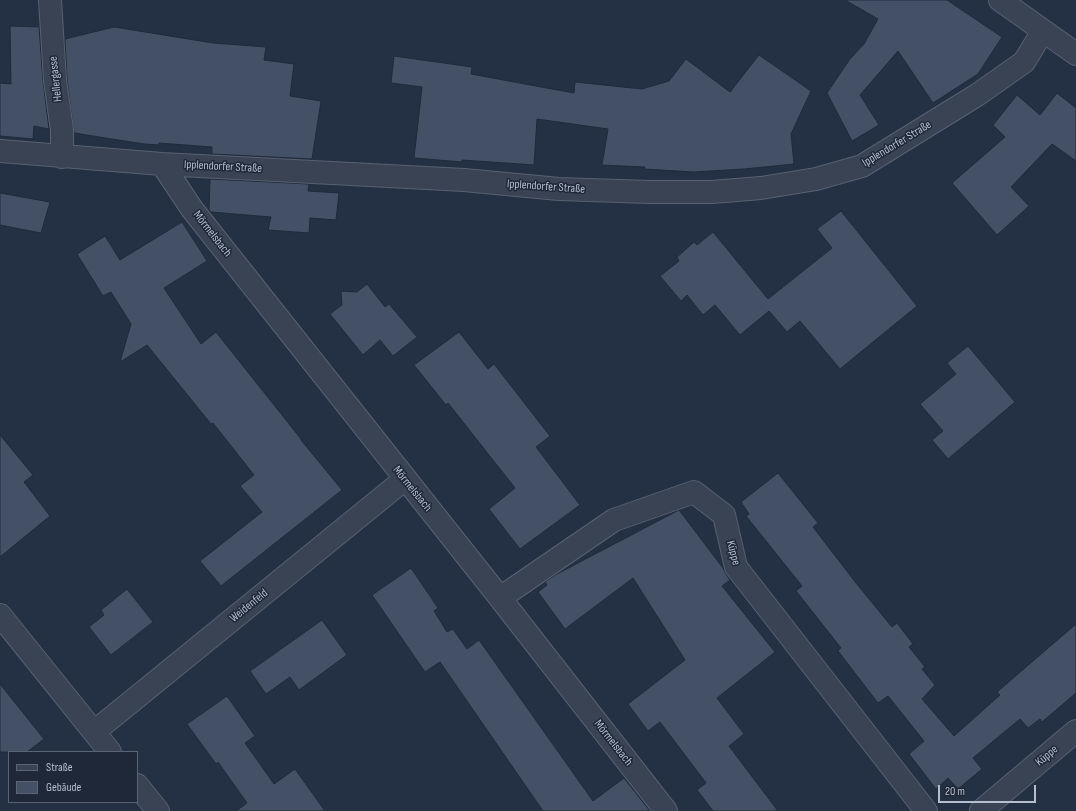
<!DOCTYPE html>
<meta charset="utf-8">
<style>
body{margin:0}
#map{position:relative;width:1076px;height:811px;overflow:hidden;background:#243144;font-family:"Sofia Sans Condensed",sans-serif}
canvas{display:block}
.legend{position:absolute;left:8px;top:751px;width:130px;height:52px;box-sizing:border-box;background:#1e2839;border:1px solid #5b6474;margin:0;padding:5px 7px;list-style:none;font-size:12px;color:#b6becd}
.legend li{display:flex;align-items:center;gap:8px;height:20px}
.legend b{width:20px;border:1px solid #5b6474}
.scale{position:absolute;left:938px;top:785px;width:98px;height:18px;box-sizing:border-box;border:2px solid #b6becd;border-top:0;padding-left:5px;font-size:12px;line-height:14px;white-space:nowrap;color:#b6becd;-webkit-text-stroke:3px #1e2839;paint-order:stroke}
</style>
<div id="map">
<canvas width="1076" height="811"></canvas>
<ul class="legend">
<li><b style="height:5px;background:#394353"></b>Straße</li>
<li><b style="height:11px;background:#435066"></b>Gebäude</li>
</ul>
<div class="scale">20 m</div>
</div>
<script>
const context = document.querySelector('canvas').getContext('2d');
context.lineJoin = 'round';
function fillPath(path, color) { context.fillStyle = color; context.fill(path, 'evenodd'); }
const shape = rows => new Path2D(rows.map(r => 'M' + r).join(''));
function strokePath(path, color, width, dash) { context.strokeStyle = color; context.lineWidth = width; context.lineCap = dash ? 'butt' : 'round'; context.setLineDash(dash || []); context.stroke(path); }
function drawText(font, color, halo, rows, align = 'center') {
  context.font = font + ' "Sofia Sans Condensed",sans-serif'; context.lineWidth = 3; context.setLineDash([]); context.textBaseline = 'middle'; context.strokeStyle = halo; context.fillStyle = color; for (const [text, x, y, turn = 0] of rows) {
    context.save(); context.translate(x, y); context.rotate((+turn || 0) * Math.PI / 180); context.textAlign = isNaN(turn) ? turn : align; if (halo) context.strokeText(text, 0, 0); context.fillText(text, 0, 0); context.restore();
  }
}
const building = shape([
 [845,0,947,0,1002,37,978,74,933,103,898,51,860,95,879,125,852,141,827,93,850,59,864,44,878,19,845,0],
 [10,26,39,27,43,81,49,129,34,126,33,139,0,136,0,83,11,84,10,26],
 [114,27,213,43,266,47,264,60,294,64,290,96,321,101,312,159,212,154,212,147,159,143,159,145,144,144,74,133,67,79,65,39,114,27],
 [759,55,811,91,791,134,794,164,744,169,694,172,644,169,645,167,602,165,608,129,537,119,534,165,462,160,462,162,414,158,422,87,391,83,394,56,472,67,471,74,574,93,575,82,642,89,669,81,686,59,730,92,759,55],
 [1057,93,1076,108,1076,161,1052,144,1011,187,1029,206,997,235,952,183,1005,137,993,125,1017,95,1040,115,1057,93],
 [210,179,309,184,308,191,339,193,336,220,310,218,309,233,268,230,271,217,211,212,209,210,210,179],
 [0,193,50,202,41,233,0,225,0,193],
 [841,211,917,306,840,369,800,321,787,332,769,311,740,335,715,305,703,315,687,295,681,301,660,276,679,261,677,257,694,242,697,245,713,232,768,299,832,248,817,229,841,211],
 [182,222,207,261,164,288,201,344,216,332,301,439,301,440,342,490,221,586,200,561,262,512,240,486,254,475,213,423,211,424,147,345,120,362,131,324,111,292,103,296,77,254,105,236,120,260,182,222],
 [367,284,385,307,389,304,417,337,393,356,380,340,363,355,330,314,342,305,341,291,357,292,367,284],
 [459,332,488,369,494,364,550,436,536,447,580,505,520,549,489,509,515,488,448,403,446,405,414,365,459,332],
 [968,346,1015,402,948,459,932,440,943,431,920,404,956,374,947,363,968,346],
 [0,435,33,475,24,482,50,516,0,557,0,435],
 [778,473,818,523,813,527,856,583,892,627,897,623,913,644,909,647,925,667,922,669,935,685,922,699,954,736,1000,695,997,692,1076,624,1076,693,1042,722,1040,719,1028,728,1020,719,973,758,982,769,958,789,948,778,936,789,909,754,924,741,888,696,878,703,838,651,841,648,796,591,802,586,746,516,749,514,741,502,778,473],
 [679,510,723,568,726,574,730,580,722,586,775,652,717,698,744,734,729,746,778,811,713,811,697,790,706,783,660,722,648,731,628,704,685,660,633,578,565,629,538,592,547,585,545,582,557,574,679,510],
 [411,568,438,608,434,611,447,632,453,629,467,649,479,640,593,801,624,778,650,811,543,811,440,662,425,672,372,595,411,568],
 [127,589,153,622,111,655,89,627,104,615,101,610,127,589],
 [322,620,347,655,299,690,290,677,266,694,250,671,322,620],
 [0,684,44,739,27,752,0,752,0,684],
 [227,696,255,736,245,743,274,784,295,769,325,811,236,811,247,803,218,762,216,764,187,724,227,696]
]);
const minor = shape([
 [50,0,55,80,62,130,62,157],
 [1000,0,1076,54],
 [0,151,162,164,464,180,559,189,649,192,712,192,761,188,816,179,862,166,977,95,1024,62,1043,31],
 [162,164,192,209,500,598,666,811],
 [500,598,614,520,694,492,724,515,736,567,926,811],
 [0,615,110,752],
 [94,732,405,479],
 [137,785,158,811],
 [981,811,1076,731]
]);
const streetNames = [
 ["Hellergasse",56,79,-96],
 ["Ipplendorfer Straße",897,144,-31],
 ["Ipplendorfer Straße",223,167,3],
 ["Ipplendorfer Straße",546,187,4],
 ["Mörmelsbach",212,234,52],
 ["Mörmelsbach",412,489,51],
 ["Küppe",733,553,75],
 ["Weidenfeld",249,606,-39],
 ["Mörmelsbach",613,743,52],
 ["Küppe",1047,756,-40]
];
fillPath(building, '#435066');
strokePath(building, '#202a3b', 1);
strokePath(minor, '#576171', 24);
strokePath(minor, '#394353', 22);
drawText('12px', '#b6becd', '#1e2839', streetNames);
</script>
